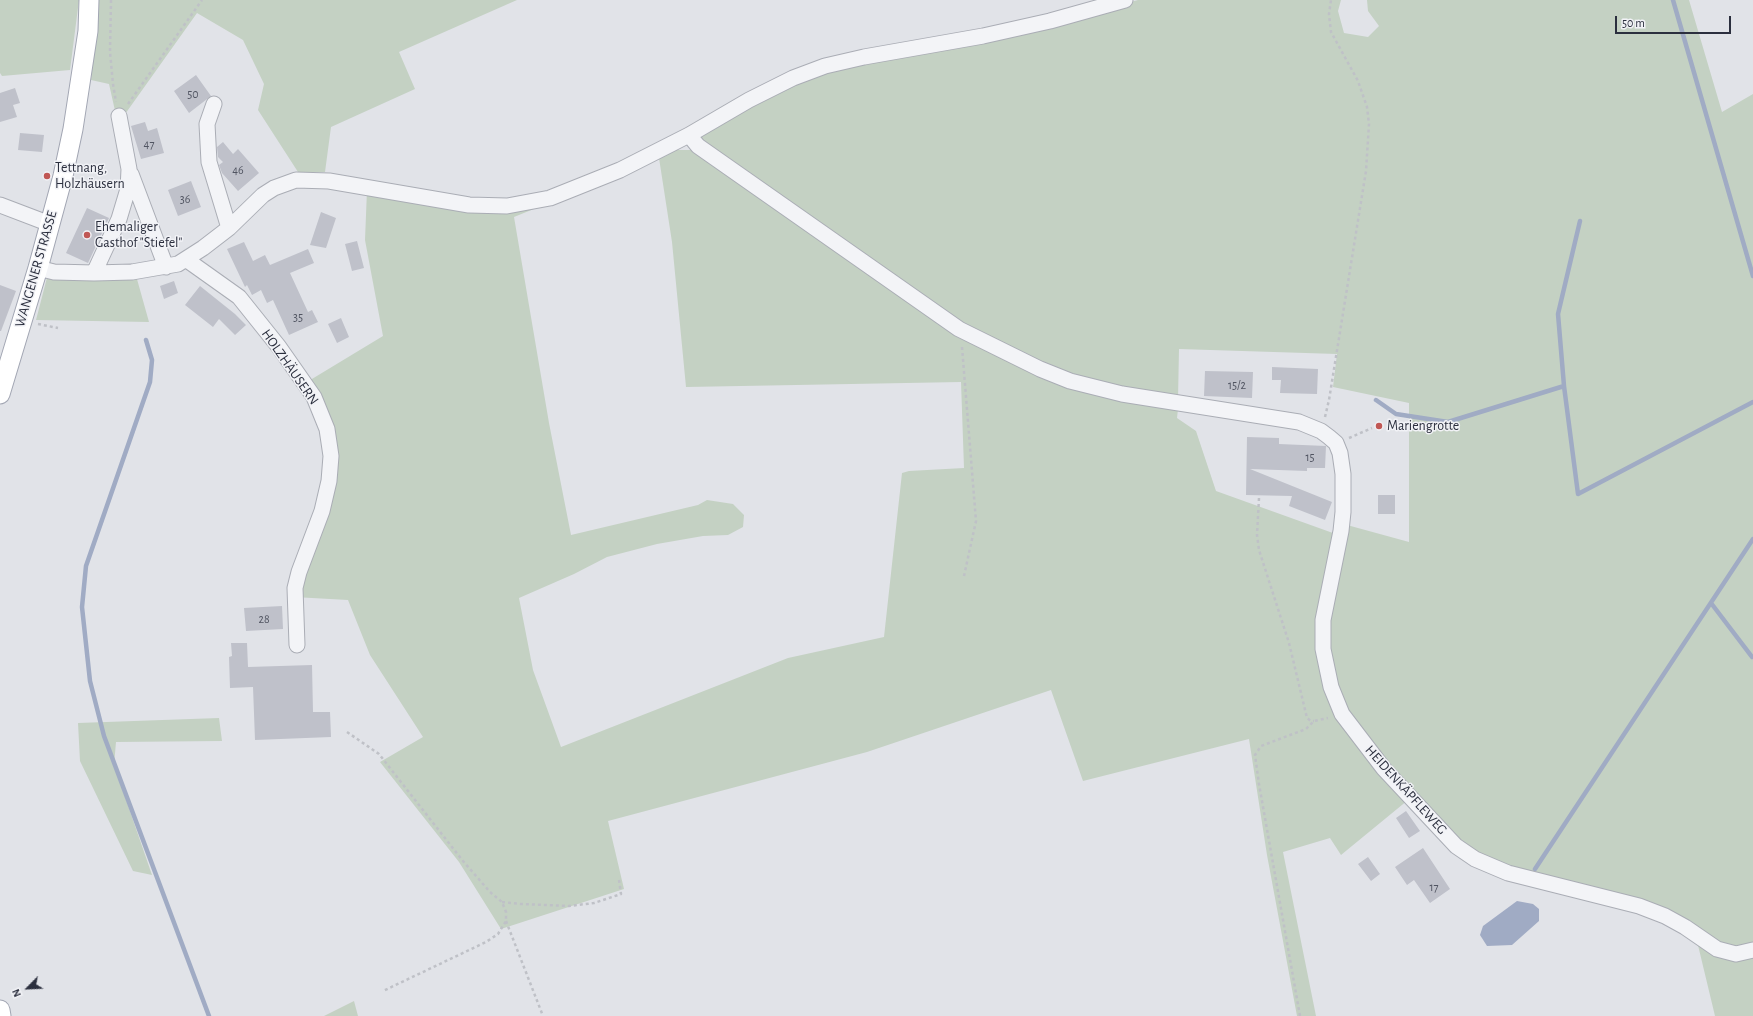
<!DOCTYPE html>
<meta charset="utf-8">
<style>
body{margin:0}
#map{position:relative;width:1753px;height:1016px;overflow:hidden;background:#e1e3e8;font-family:"Alegreya Sans",sans-serif}
canvas{display:block}
.north{position:absolute;left:8px;top:968px;width:40px;height:40px;-webkit-text-stroke:3px #f1f2f6;paint-order:stroke;rotate:246deg;font-size:11px;font-weight:700;line-height:16px;text-align:center;color:#2b2f3e}
.north::after{content:'';display:block;margin:auto;width:14px;height:18px;background:#2b2f3e;clip-path:polygon(50% 0,100% 100%,50% 72%,0 100%)}
.scale{position:absolute;left:1615px;top:16px;width:116px;height:18px;box-sizing:border-box;border:2px solid #2b2f3e;border-top:0;padding-left:5px;font-size:12px;line-height:14px;white-space:nowrap;color:#2b2f3e;-webkit-text-stroke:3px #f1f2f6;paint-order:stroke}
</style>
<div id="map">
<canvas width="1753" height="1016"></canvas>
<div class="north">N</div>
<div class="scale">50 m</div>
</div>
<script>
const context = document.querySelector('canvas').getContext('2d');
context.lineJoin = 'round';
function fillPath(path, color) { context.fillStyle = color; context.fill(path, 'evenodd'); }
const shape = rows => new Path2D(rows.map(r => 'M' + r).join(''));
function strokePath(path, color, width, dash) { context.strokeStyle = color; context.lineWidth = width; context.lineCap = dash ? 'butt' : 'round'; context.setLineDash(dash || []); context.stroke(path); }
function drawText(font, color, halo, rows, align = 'center') {
  context.font = font + ' "Alegreya Sans",sans-serif'; context.lineWidth = 3; context.setLineDash([]); context.textBaseline = 'middle'; context.strokeStyle = halo; context.fillStyle = color; for (const [text, x, y, turn = 0] of rows) {
    context.save(); context.translate(x, y); context.rotate((+turn || 0) * Math.PI / 180); context.textAlign = isNaN(turn) ? turn : align; if (halo) context.strokeText(text, 0, 0); context.fillText(text, 0, 0); context.restore();
  }
}
const green = shape([
 [0,0,79,0,70,70,2,76,0,73],
 [98,0,517,0,399,52,415,89,331,127,325,172,298,172,258,110,264,84,243,40,197,13,118,124,109,84,91,80],
 [1138,0,1341,0,1338,11,1344,33,1368,37,1379,26,1368,11,1367,0,1689,0,1722,112,1753,94,1753,1016,1715,1016,1697,941,1701,932,1659,909,1569,884,1514,871,1470,859,1445,838,1408,800,1341,855,1330,838,1283,852,1316,1016,1297,1016,1267,855,1249,739,1083,781,1051,690,867,752,608,821,624,889,501,929,459,862,380,762,423,737,370,655,348,600,294,597,295,573,319,510,328,480,328,458,325,431,311,399,302,385,383,336,365,240,367,190,463,211,510,211,546,204,514,217,549,423,571,535,698,505,707,500,733,504,744,515,743,527,728,535,703,536,657,544,607,557,574,574,519,598,533,670,561,747,788,658,884,637,902,473,909,471,964,468,961,382,686,387,672,242,659,158,674,150,692,150,957,337,1051,380,1110,396,1178,409,1177,418,1196,431,1216,491,1344,537,1347,525,1409,542,1409,403,1333,387,1337,354,1179,349,1178,399,1155,396,1072,378,1006,349,960,325,864,259,709,149,702,142,700,137,705,130,741,108,815,73,846,64,1025,31],
 [50,266,135,272,149,322,36,320],
 [219,718,222,741,116,742,114,765,152,875,133,871,80,761,78,723],
 [354,1001,358,1016,324,1016]
]);
const water = shape([
 [1517,901,1533,904,1539,909,1539,921,1512,945,1487,946,1480,935,1483,926]
]);
const stream = shape([
 [1673,0,1753,276],
 [1580,221,1558,314,1564,386,1578,494,1753,402],
 [146,340,152,360,150,382,86,566,82,607,90,681,104,736,209,1016],
 [1376,400,1396,414,1448,422,1564,386],
 [1711,603,1752,657],
 [1535,869,1753,539]
]);
const building = shape([
 [196,75,211,96,189,113,174,91],
 [15,88,20,103,13,105,17,117,0,122,0,93],
 [145,122,148,131,157,128,164,153,141,159,131,126],
 [20,133,44,135,42,152,18,150],
 [223,142,233,154,238,149,259,173,238,191,222,173,219,165,223,162,218,157,217,147],
 [191,181,201,207,178,216,168,190],
 [87,208,109,218,88,263,66,253],
 [321,212,336,218,326,248,310,245],
 [357,241,364,268,352,271,345,244],
 [244,242,253,261,265,255,270,265,308,249,314,263,290,273,308,312,312,310,318,322,289,335,273,300,267,303,261,290,252,295,247,285,245,287,227,249],
 [174,281,178,293,164,299,160,286],
 [0,285,16,291,1,331,0,331],
 [200,286,235,314,246,325,235,335,219,319,213,327,185,305],
 [341,318,349,337,337,343,328,324],
 [1272,367,1318,369,1317,394,1280,393,1281,380,1272,380],
 [1205,371,1253,372,1252,398,1204,396],
 [1247,437,1279,438,1279,444,1326,446,1325,468,1307,468,1307,471,1250,469,1332,502,1325,520,1289,506,1292,496,1246,495],
 [1378,495,1395,495,1395,514,1378,514],
 [282,606,283,629,246,631,244,608],
 [231,643,247,643,248,667,312,665,313,712,330,712,331,737,255,740,253,687,230,688,229,657,232,656],
 [1406,811,1420,831,1409,838,1396,818],
 [1423,848,1450,889,1430,903,1414,880,1407,885,1395,867],
 [1368,857,1380,874,1371,881,1358,864]
]);
const path = shape([
 [111,0,110,52,113,84,116,102],
 [128,104,202,0],
 [38,324,58,328],
 [962,347,976,521,964,576],
 [1325,417,1329,400,1366,171,1369,124,1367,107,1358,81,1331,32,1329,14,1331,0],
 [1349,438,1372,428],
 [1259,498,1257,535,1259,550,1289,643,1307,718,1311,721,1314,721],
 [347,732,379,754,463,861,490,892,502,902,506,912,506,921,498,934,486,942,383,991],
 [502,902,521,904,569,906,594,903,621,894,619,880],
 [506,921,543,1016],
 [1300,1016,1259,784,1255,755,1261,746,1306,729,1314,721,1328,718]
]);
const minor = shape([
 [214,104,207,124,209,162,229,228],
 [689,135,698,146,959,329,1040,369,1070,381,1122,394,1299,422,1321,431,1329,437,1336,443,1340,453,1343,474,1343,512,1341,531,1323,620,1323,649,1331,687,1342,714,1384,769,1456,846,1475,859,1508,873,1639,906,1665,916,1685,927,1717,949,1736,954,1753,950],
 [131,174,166,267],
 [0,205,50,224],
 [187,260,239,297,279,347,314,397,327,429,331,456,329,481,322,511,299,572,295,588,297,645],
 [38,268,54,272,94,273,132,272,178,264,203,248,229,228,263,195,274,188,296,180,329,181,469,205,507,206,550,198,620,170,689,135,749,100,793,78,825,66,864,57,983,36,1050,21,1125,0],
 [94,273,119,219,128,189,129,169,119,116]
]);
const major = shape([
 [0,394,38,268,63,176,73,129,88,31,89,0],
 [0,1010,1,1016]
]);
const markers = [
 [47,176,4,"#c05754"],
 [87,235,4,"#c05754"],
 [1379,426,4,"#c05754"]
];
const numberNames = [
 ["50",193,94],
 ["47",149,144],
 ["46",238,170],
 ["36",185,199],
 ["35",298,317],
 ["15/2",1237,385],
 ["15",1310,457],
 ["28",264,619],
 ["17",1434,887]
];
const poiNames = [
 ["Tettnang,",55,168],
 ["Holzhäusern",55,184],
 ["Ehemaliger",95,227],
 ["Gasthof \"Stiefel\"",95,243],
 ["Mariengrotte",1387,426]
];
const streetNames = [
 ["WANGENER STRASSE",36,269,-74],
 ["HOLZHÄUSERN",290,367,55],
 ["HEIDENKÄPFLEWEG",1406,790,48]
];
fillPath(green, '#c4d1c3');
fillPath(water, '#a0abc4');
strokePath(stream, '#a0abc4', 4.5);
fillPath(building, '#bfc1ca');
strokePath(minor, '#aaadb5', 17);
strokePath(major, '#a2a6b3', 21);
strokePath(path, '#bfc1c7', 2.5, [3, 3]);
strokePath(minor, '#f3f4f7', 15);
strokePath(major, '#fff', 19);
for (const [x, y, r, color] of markers) { const dot = new Path2D(); dot.arc(x, y, r, 0, 2 * Math.PI); context.fillStyle = color; context.fill(dot); strokePath(dot, '#f1f2f6', 1.5); }
drawText('12px', '#505461', null, numberNames);
drawText('14px', '#2b2f3e', '#f1f2f6', poiNames, 'left');
drawText('14px', '#2b2f3e', '#f1f2f6', streetNames);
</script>
